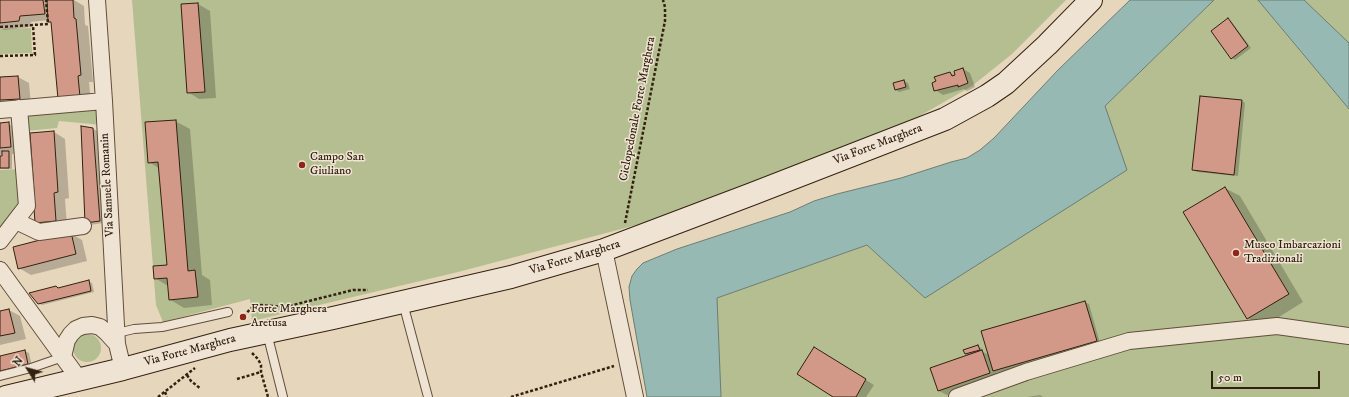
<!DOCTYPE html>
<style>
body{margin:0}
#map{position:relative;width:1349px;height:397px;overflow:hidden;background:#e6d6bb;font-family:"IM FELL DW Pica",serif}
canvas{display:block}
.north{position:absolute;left:8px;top:349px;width:40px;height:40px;-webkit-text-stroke:3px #efe4d3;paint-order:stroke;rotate:307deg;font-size:11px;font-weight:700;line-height:16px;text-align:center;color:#332110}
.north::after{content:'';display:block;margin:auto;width:14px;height:18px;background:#332110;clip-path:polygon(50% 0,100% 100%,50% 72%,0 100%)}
.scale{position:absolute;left:1211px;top:371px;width:109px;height:18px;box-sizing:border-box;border:2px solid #332110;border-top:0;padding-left:5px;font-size:12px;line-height:14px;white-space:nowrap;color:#332110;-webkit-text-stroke:3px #efe4d3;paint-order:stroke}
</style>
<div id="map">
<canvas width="1349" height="397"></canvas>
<div class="north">N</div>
<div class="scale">50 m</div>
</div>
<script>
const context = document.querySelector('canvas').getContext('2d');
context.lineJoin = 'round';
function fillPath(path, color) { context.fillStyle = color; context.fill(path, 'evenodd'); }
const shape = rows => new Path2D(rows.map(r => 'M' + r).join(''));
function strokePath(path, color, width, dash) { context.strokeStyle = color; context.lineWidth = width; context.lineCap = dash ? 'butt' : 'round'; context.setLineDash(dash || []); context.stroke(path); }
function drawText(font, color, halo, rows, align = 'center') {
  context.font = font + ' "IM FELL DW Pica",serif'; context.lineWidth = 3; context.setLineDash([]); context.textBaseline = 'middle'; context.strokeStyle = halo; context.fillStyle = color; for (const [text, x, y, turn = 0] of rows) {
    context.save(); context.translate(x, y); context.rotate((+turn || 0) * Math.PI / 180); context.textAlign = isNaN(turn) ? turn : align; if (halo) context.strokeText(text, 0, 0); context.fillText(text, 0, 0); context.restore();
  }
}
const green = shape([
 [132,0,1066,0,1012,54,972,86,909,122,648,222,458,272,252,321,250,299,163,322,156,305],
 [1214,0,1258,0,1349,109,1349,397,721,397,716,298,867,245,925,297,1105,106],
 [1304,0,1349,0,1349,43,1318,14],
 [31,28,32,53,0,54,0,29],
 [101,106,102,125,59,121,57,128,26,131,24,111],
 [21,169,24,204,0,236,0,170],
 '73 348a14 14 0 1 1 28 0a14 14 0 1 1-28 0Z'
]);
const water = shape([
 [1130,0,1214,0,1105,106,1127,170,925,298,867,245,717,298,721,397,647,397,630,300,629,287,632,276,637,269,643,263,677,249,790,212,814,201,837,194,901,178,951,162,967,158,980,150,994,138,1058,70,1130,0],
 [1258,0,1304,0,1349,43,1349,109,1258,0]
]);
const shadow = shape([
 [0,0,74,0,84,6,85,25,88,26,93,82,89,82,91,103,70,105,52,23,49,20,31,22,30,27,4,30,0,27],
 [198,4,210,11,216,98,199,99,188,92],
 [1228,19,1231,21,1251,48,1235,60,1232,58],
 [963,69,970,73,975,87,967,91,964,89,943,95,935,90,950,73,956,76],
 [18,77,29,83,31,105,0,104,0,78],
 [904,81,908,83,910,89,899,92,896,90],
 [1242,101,1245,103,1238,176,1197,172,1193,170],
 [175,121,190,129,202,275,210,280,212,305,184,308,169,299,168,286,155,278,168,266,160,169,149,162],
 [0,124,9,124,20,130,22,153,12,154,12,169,0,169,0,157,3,157,3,154,0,155],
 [93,129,97,131,103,223,90,225],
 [54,132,65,139,69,198,65,199,67,227,47,229,36,222,36,193],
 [1225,188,1240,196,1303,302,1263,327,1248,318],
 [70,233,82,240,87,261,31,275,19,268],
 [88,281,92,283,94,292,42,305,38,303,58,289],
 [1085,302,1089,304,1100,343,996,373,997,377,947,395,939,391,969,356,965,354,978,346,982,349,983,352,989,355,982,332],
 [9,310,20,316,26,339,0,345,0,312],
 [25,351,29,353,32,366,0,373,0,357],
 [822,353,874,385,866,397,835,397],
 [1040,395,1043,397,1027,397]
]);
const building = shape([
 [0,0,43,0,45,14,20,16,19,21,0,23,0,0],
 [47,0,73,0,74,18,76,19,81,75,78,76,80,97,58,99,51,22,48,22,47,0],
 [198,3,205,92,187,93,181,4,198,3],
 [1228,18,1248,46,1231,59,1211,31,1228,18],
 [963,68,968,83,958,87,958,85,934,91,932,83,936,81,934,77,950,72,952,76,955,75,954,71,963,68],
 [18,76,20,99,0,100,0,77,18,76],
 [904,80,906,87,895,90,893,83,904,80],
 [1200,96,1242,100,1234,175,1192,170,1200,96],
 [176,120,188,271,195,270,198,297,169,300,167,278,154,279,153,266,167,265,158,162,148,163,145,122,176,120],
 [9,122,11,147,0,148,0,123,9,122],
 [81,126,93,128,100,221,85,223,81,126],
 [54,131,58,192,54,193,56,221,35,223,33,192,34,192,30,133,54,131],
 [2,151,9,151,9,168,0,168,0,156,2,156,2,151],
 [1225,187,1289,294,1247,319,1183,212,1225,187],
 [71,232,76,254,18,269,13,247,71,232],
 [89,280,91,291,38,304,29,293,56,286,58,288,89,280],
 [1085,301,1097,341,993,371,981,331,1085,301],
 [9,309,15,333,0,336,0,311,9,309],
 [978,345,980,350,965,354,963,350,978,345],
 [814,347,866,379,856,397,833,397,797,374,814,347],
 [25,350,28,364,0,371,0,356,25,350],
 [982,350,990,373,938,391,930,368,982,350]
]);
const path = shape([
 [0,27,48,24,46,0],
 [0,56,35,55,33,25],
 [625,223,665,21,665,7,663,0],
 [241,320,250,309,259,305,285,307,353,290,368,290],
 [252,353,258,359,261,365,261,372,268,397],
 [187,375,191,381,201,389],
 [237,379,261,372],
 [165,392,167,397],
 [158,397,195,368],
 [511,397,614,366]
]);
const lane = shape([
 [403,303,428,397],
 [117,333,134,329,162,327,228,312],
 [267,333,283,397],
 [0,376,31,368,63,357]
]);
const street = shape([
 [97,0,104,101,117,344,123,369],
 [0,110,104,101],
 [16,221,39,232,83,226],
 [0,241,27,206,19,108],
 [604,250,635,397],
 [0,270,79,379],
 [63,357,67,340,71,334,76,329,83,326,92,325,100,327,106,332,117,344],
 [957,397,1026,372,1129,341,1277,326,1349,336]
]);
const secondary = shape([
 [6,397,123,369,230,340,333,318,511,277,604,250,752,194,945,119,987,96,1006,83,1047,45,1091,0]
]);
const markers = [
 [302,165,4,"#8f2418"],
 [1236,253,4,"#8f2418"],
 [243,317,4,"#8f2418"]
];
const streetNames = [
 ["Ciclopedonale Forte Marghera",638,109,-79],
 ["Via Forte Marghera",878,145,-21],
 ["Via Samuele Romanin",108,185,-93],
 ["Via Forte Marghera",575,258,-17],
 ["Via Forte Marghera",190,351,-15]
];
const poiNames = [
 ["Campo San",310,158],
 ["Giuliano",310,172],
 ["Museo Imbarcazioni",1244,246],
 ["Tradizionali",1244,260],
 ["Forte Marghera",251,310],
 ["Aretusa",251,324]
];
fillPath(green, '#b5be90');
fillPath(water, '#96b9b3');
strokePath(water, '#6e7c72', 1);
fillPath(shadow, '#0003');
fillPath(building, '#d29988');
strokePath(building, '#332110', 1);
strokePath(lane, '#604e3b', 10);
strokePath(street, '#604e3b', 18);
strokePath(secondary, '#332110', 24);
strokePath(path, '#332110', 2.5, [3, 2]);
strokePath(lane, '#efe4d3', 8);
strokePath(street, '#efe4d3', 16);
strokePath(secondary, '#efe4d3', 22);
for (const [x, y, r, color] of markers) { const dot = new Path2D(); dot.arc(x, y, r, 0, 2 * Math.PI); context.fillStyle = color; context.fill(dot); strokePath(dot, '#efe4d3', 1.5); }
drawText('12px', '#332110', '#efe4d3', streetNames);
drawText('12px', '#332110', '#efe4d3', poiNames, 'left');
</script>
